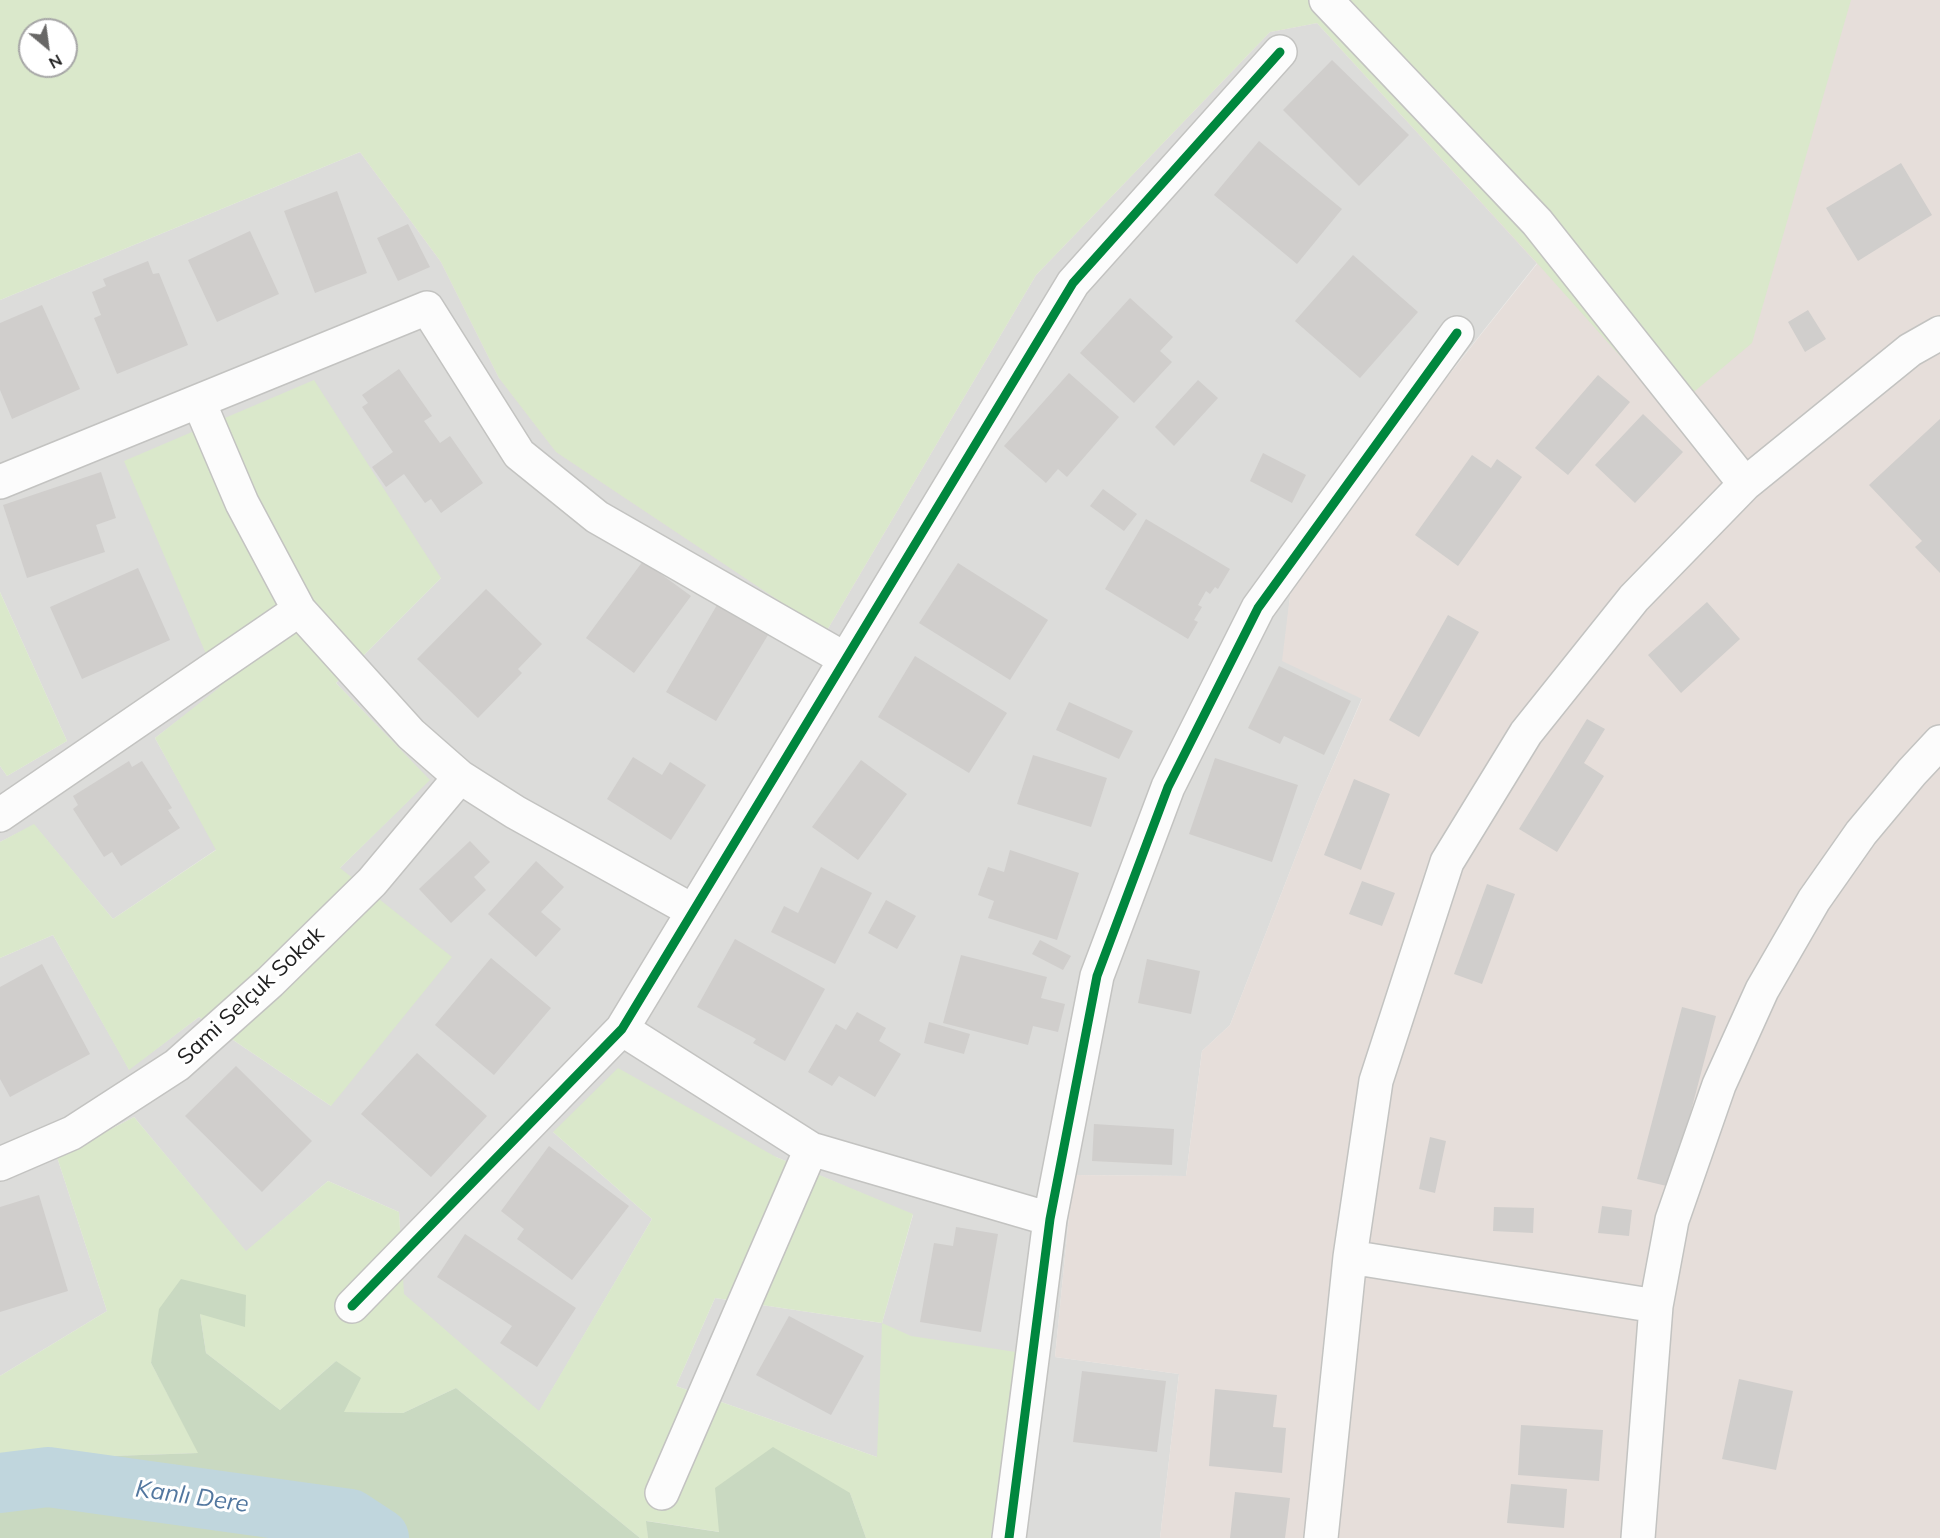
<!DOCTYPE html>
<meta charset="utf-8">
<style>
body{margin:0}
#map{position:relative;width:1940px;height:1538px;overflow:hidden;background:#edece9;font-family:Mulish,sans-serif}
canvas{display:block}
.north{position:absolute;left:18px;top:18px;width:60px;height:60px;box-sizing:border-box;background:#fff;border:2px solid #a6a6a6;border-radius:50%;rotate:151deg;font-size:16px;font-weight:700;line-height:24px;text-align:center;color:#202020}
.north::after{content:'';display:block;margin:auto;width:21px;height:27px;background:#686766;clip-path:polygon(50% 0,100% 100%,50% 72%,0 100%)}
</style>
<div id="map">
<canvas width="1940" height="1538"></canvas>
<div class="north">N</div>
</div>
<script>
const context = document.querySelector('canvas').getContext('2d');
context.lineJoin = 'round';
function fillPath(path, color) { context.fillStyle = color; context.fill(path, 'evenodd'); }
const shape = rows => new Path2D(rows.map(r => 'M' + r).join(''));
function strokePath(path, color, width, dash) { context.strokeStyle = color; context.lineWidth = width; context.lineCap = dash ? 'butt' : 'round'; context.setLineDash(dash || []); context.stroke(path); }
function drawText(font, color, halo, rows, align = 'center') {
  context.font = font + ' Mulish,sans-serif'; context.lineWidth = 6; context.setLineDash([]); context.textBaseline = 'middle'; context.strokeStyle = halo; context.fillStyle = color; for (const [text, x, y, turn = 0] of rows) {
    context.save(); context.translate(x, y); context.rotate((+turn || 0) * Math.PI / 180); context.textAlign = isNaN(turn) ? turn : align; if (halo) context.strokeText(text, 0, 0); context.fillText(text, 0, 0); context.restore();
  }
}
const residential = shape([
 [1317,23,1537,263,1293,571,1283,660,1362,698,1317,802,1230,1025,1202,1051,1186,1176,1073,1175,1055,1357,1179,1374,1160,1538,991,1538,1016,1352,877,1457,676,1386,715,1298,882,1323,913,1215,776,1157,553,1132,652,1219,539,1412,403,1294,399,1212,328,1181,246,1252,134,1117,57,1157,107,1311,0,1376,0,958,53,935,129,1069,199,1017,331,1106,340,868,429,780,336,683,441,578,125,461,221,688,155,738,217,849,113,919,34,825,0,842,0,766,7,776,67,741,0,592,0,300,360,152,441,262,499,378,826,632,1036,275,1270,32]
]);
const military = shape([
 [171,0,1940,0,1940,1538,1160,1538,1179,1374,1055,1357,1073,1175,1186,1176,1202,1051,1230,1025,1317,802,1362,699,1282,661,1293,571,1537,264,1317,23,1270,32,1036,275,826,632,556,452,499,378,441,262,360,152]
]);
const grass = shape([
 [0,0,1851,0,1752,343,1670,412,1537,263,1317,23,1270,32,1036,275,826,632,556,452,499,378,441,262,360,152,0,300],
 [30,30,66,30,66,66,30,66],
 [314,380,441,578,336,683,430,780,340,868,452,957,331,1106,199,1017,129,1070,53,935,0,958,0,842,34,824,113,919,216,850,155,738,220,687,124,461],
 [0,592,67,741,7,776,0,766],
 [618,1068,776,1157,913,1214,882,1323,911,1336,1016,1352,991,1538,866,1538,850,1493,720,1532,647,1521,648,1538,640,1538,456,1388,403,1413,344,1412,336,1361,280,1410,206,1353,200,1314,181,1280,151,1363,199,1453,0,1460,0,1376,107,1311,57,1157,134,1117,246,1251,328,1181,399,1212,404,1294,539,1411,652,1219,553,1132],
 [715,1298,882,1323,877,1457,676,1386]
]);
const forest = shape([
 [181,1279,246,1295,245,1327,200,1314,206,1353,280,1410,336,1361,361,1378,344,1412,403,1413,456,1388,640,1538,0,1538,0,1460,198,1453,151,1363,159,1309],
 [773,1447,850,1493,866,1538,648,1538,646,1521,719,1532,715,1488]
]);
const river = shape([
 [0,1483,48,1477,350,1519,379,1538]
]);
const building = shape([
 [1332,60,1409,135,1359,186,1283,110],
 [1259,141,1342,209,1297,264,1214,195],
 [1901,163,1932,215,1858,261,1826,208],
 [337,191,367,273,315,293,284,211],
 [408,224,430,267,398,281,377,238],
 [250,231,279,294,217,322,188,260],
 [1353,255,1418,312,1360,378,1295,321],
 [148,261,153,274,159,273,188,345,117,374,94,318,101,315,92,292,106,286,103,279],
 [1130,298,1173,337,1160,351,1172,362,1134,403,1080,353],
 [42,305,80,389,12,419,0,390,0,323],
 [1808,310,1826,339,1805,352,1788,322],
 [399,369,432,416,424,421,440,443,450,436,483,483,441,513,431,499,425,503,404,474,386,487,372,467,393,452,362,407,368,403,362,395],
 [1069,373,1119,417,1067,477,1058,469,1046,483,1004,446],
 [1598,375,1630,402,1568,475,1535,448],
 [1198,380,1218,398,1174,446,1155,427],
 [1643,414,1683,452,1635,503,1595,465],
 [1940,419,1940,573,1915,547,1922,541,1869,485],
 [1263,453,1306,475,1292,503,1250,481],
 [1472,455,1491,468,1497,459,1522,477,1458,566,1415,535],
 [101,472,116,518,96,525,105,552,27,578,3,505],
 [1103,489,1137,514,1124,531,1090,506],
 [1146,519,1230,569,1218,589,1215,587,1210,594,1206,591,1198,605,1202,607,1194,620,1198,622,1188,639,1105,589],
 [643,561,691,596,634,673,586,638],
 [958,563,1048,620,1010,680,919,623],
 [138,568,170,640,82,679,50,607],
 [486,589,542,644,518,669,522,673,478,718,417,659],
 [1707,602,1740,639,1681,693,1648,655],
 [717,605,768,635,716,721,666,692],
 [1448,615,1479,632,1419,737,1389,720],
 [915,656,1007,713,969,773,878,717],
 [1279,666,1351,701,1324,755,1284,736,1280,744,1248,728],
 [1069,702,1133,731,1119,759,1056,730],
 [1587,719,1605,729,1584,763,1604,776,1557,852,1519,829],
 [1033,755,1107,778,1091,827,1017,804],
 [633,757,662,775,670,762,706,785,671,840,607,799],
 [1215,758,1298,785,1272,862,1189,834],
 [861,760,907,794,858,860,812,827],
 [129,761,132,767,142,761,172,808,168,810,180,828,121,866,112,852,104,857,73,809,78,805,73,796],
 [1354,779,1390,794,1361,870,1324,855],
 [470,841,490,862,474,877,486,890,451,923,419,889],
 [1010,850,1079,873,1057,940,988,918,994,901,978,895,988,867,1004,872],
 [536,861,564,887,541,912,561,929,536,957,488,914],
 [821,867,872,893,835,964,771,932,784,906,798,913],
 [1362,881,1395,893,1382,926,1349,914],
 [1487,884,1515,894,1482,984,1454,974],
 [886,900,916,916,897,949,868,933],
 [735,939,825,989,785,1061,753,1043,756,1039,697,1007],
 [1040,940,1071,956,1063,970,1032,954],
 [961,955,1047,977,1041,998,1065,1004,1058,1032,1033,1026,1028,1045,943,1023],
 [491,958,551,1008,494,1075,435,1025],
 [1147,959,1200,971,1191,1014,1138,1003],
 [42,964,90,1054,10,1097,0,1079,0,987],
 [1682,1007,1716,1016,1671,1187,1637,1179],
 [857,1012,886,1028,879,1041,901,1054,875,1097,839,1076,832,1086,808,1072,836,1024,846,1030],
 [929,1022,970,1034,964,1054,924,1043],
 [417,1053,487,1116,431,1177,361,1114],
 [236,1066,312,1141,262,1192,185,1116],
 [1094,1124,1174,1129,1172,1165,1092,1161],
 [1430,1137,1446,1141,1435,1193,1419,1189],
 [549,1146,629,1206,572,1280,517,1239,524,1229,501,1211],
 [39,1195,68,1291,0,1312,0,1207],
 [1602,1206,1632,1210,1629,1236,1598,1233],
 [1494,1207,1534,1208,1533,1233,1493,1231],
 [956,1227,998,1234,981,1332,920,1322,934,1243,953,1246],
 [465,1234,576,1308,537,1367,500,1343,512,1326,437,1277],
 [789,1316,864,1356,831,1415,756,1375],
 [1082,1371,1166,1381,1157,1452,1073,1442],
 [1739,1379,1793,1391,1776,1470,1722,1459],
 [1215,1389,1277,1395,1273,1427,1286,1428,1282,1473,1209,1466],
 [1521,1425,1603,1430,1599,1481,1518,1475],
 [1511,1484,1567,1489,1564,1528,1507,1523],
 [1235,1492,1290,1498,1285,1538,1230,1538]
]);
const minor = shape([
 [1326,0,1537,222,1745,484],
 [199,402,242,503,299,610,411,734,460,777,515,812,693,911],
 [0,482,427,308,519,454,597,517,845,659],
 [0,815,299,610],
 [622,1029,811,1149,1050,1219],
 [0,1164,72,1133,177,1065,270,982,372,882,460,777],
 [1350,1257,1656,1306],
 [352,1306,622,1029,1073,283,1280,52],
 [662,1493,811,1149],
 [1009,1538,1050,1219,1097,976,1168,787,1258,608,1457,333],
 [1321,1538,1350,1257,1376,1081,1447,862,1526,733,1634,598,1745,484,1910,350,1940,333],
 [1638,1538,1656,1306,1672,1220,1719,1085,1762,990,1814,900,1861,833,1912,772,1940,742]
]);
const cycleway = shape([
 [352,1306,622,1029,1073,283,1280,52],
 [1009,1538,1050,1219,1097,976,1168,787,1258,608,1457,333]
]);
const streetNames = [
 ["Sami Selçuk Sokak",251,996,-43]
];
const waterNames = [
 ["Kanlı Dere",192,1497,8]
];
fillPath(residential, '#dcdcda');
fillPath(military, '#e6deda');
fillPath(grass, '#dae8cb');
fillPath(forest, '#c9d9c1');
strokePath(river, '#c0d6dd', 60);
fillPath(building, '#d0cecc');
strokePath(minor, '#c3c3c1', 36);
strokePath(minor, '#fcfcfc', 33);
strokePath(cycleway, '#00873e', 9);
drawText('22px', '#202020', '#fff', streetNames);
drawText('italic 24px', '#52779f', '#fff', waterNames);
</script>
